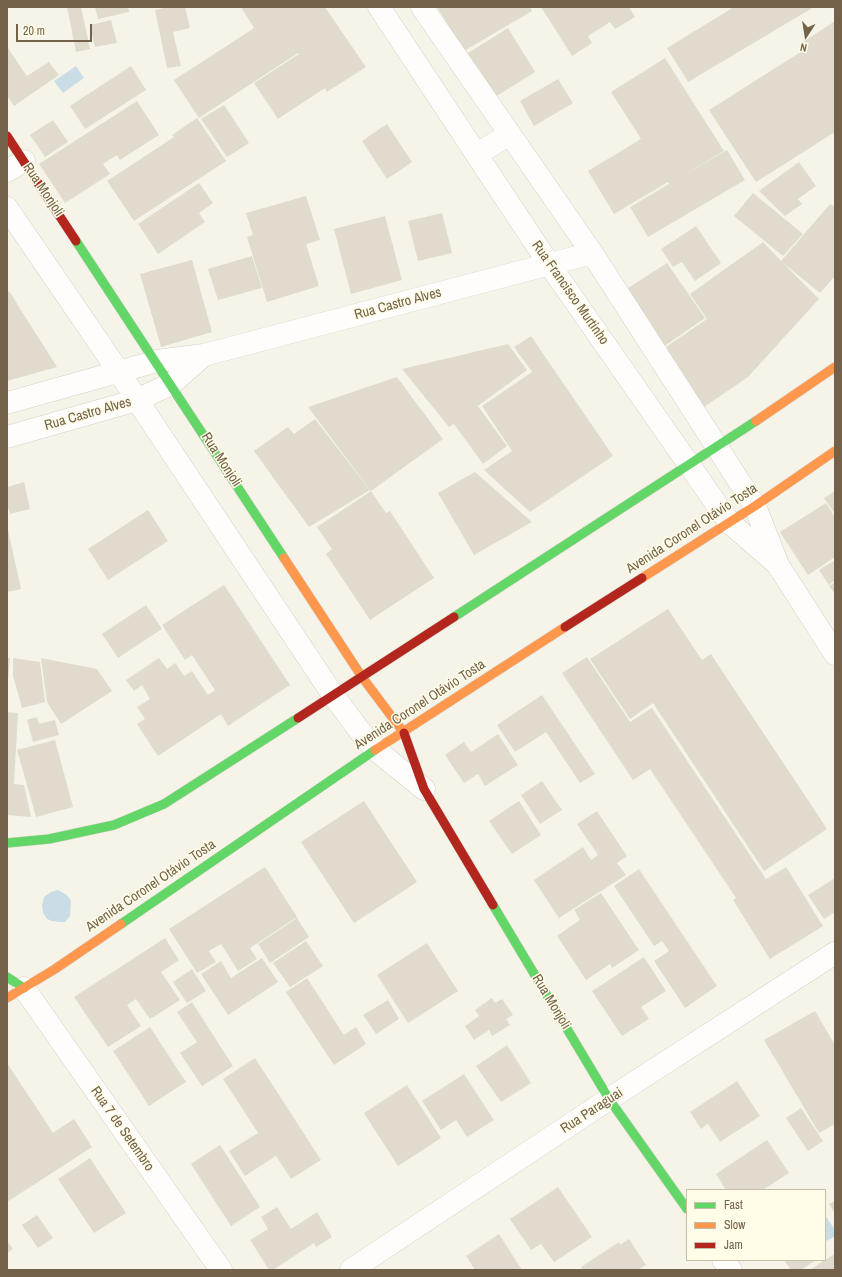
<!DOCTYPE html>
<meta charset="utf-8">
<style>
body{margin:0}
#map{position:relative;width:842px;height:1277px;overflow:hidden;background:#f6f4e8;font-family:"Archivo Narrow",sans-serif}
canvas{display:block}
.frame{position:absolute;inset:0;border:8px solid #736249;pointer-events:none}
.legend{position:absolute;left:686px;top:1189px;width:140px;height:72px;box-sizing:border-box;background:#fffce8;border:1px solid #c7bea8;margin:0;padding:5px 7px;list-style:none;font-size:12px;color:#736249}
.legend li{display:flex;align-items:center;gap:8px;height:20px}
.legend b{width:20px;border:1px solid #c7bea8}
.north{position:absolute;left:786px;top:16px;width:40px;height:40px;-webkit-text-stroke:3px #fffce8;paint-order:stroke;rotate:192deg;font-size:11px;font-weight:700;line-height:16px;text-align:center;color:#736249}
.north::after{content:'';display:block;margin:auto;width:14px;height:18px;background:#736249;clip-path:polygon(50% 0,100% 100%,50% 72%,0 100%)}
.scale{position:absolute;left:16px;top:24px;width:76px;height:18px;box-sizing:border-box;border:2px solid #736249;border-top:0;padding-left:5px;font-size:12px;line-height:14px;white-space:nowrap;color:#736249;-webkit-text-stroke:3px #fffce8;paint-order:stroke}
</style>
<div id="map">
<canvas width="842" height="1277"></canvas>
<div class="frame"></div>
<ul class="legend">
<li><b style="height:5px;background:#63d668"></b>Fast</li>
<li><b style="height:5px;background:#ff974d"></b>Slow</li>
<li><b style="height:5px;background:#b3261e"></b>Jam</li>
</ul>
<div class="north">N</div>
<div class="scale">20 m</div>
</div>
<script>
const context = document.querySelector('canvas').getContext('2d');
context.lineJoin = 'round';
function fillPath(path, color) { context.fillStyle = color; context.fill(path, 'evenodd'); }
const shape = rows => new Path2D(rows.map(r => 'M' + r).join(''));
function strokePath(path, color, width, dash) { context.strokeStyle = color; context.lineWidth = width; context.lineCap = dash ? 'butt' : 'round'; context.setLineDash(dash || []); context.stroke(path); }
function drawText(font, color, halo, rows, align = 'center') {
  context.font = font + ' "Archivo Narrow",sans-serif'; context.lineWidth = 3; context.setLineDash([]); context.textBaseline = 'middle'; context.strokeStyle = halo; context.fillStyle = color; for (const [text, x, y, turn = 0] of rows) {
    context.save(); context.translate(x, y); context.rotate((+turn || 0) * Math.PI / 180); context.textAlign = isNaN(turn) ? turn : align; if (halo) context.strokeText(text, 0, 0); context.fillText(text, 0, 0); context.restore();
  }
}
const water = shape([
 [76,66,84,78,63,93,54,81],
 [58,890,67,895,71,901,70,916,65,922,60,922,52,921,47,919,43,913,42,905,44,897,51,892],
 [825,1215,835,1230,835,1236,827,1241,825,1239]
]);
const building = shape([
 [67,7,81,7,90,49,76,52],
 [95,7,128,7,129,12,98,19],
 [168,7,185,7,190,28,173,32,181,66,167,68,155,10],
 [241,7,325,7,366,67,327,92,325,88,278,119,254,83,299,54,298,53,199,118,174,80,254,28],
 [437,7,530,7,532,11,464,51],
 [541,7,629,7,635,17,615,29,610,22,588,36,592,43,572,56],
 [734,7,814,7,688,82,667,48],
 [111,20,117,43,95,47,90,25],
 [835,21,835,132,756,182,709,110,807,48,803,42],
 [508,28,535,72,492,99,465,55],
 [7,47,27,76,49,62,59,75,14,106,7,96],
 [665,58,724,151,681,177,727,150,745,180,648,237,630,207,669,184,668,182,614,214,588,171,641,139,611,92],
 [131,66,146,90,85,129,70,106],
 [558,79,573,103,534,126,520,101],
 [137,101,159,135,120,160,117,155,103,164,110,174,65,203,39,164],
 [224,105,249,143,227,157,201,119],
 [197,118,226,161,134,221,107,181,174,137,172,135],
 [53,120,68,142,45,157,30,135],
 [387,124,412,162,387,179,362,141],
 [799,162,816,186,798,199,802,204,785,216,759,191],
 [199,183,213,203,199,213,205,222,158,254,138,224],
 [753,193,803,234,783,256,734,216],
 [306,196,320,240,306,244,319,286,267,302,247,237,253,235,246,213],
 [830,204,835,207,835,276,820,293,782,262,819,299,748,377,701,409,660,351,707,319,690,294,763,242,781,261],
 [442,213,452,253,418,261,408,221],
 [385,216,402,280,351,294,334,229],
 [696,226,721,263,695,281,682,262,673,267,661,249],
 [252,256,262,288,218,300,208,269],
 [192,260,212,332,161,347,140,274],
 [667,263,705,318,663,347,625,290],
 [9,291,57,367,7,381,7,293],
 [531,336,613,456,530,512,484,470,512,451,482,406,532,372,514,347],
 [508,344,527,370,478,406,507,446,483,464,454,424,449,427,402,369],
 [397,377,443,439,371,491,308,407],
 [315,419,370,490,309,527,254,451,288,427,294,434],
 [475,472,532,522,474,555,438,493],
 [24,482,30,509,10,514,7,504,7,487],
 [371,491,386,513,390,511,434,578,370,620,326,554,332,549,317,527],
 [835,491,835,514,824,498],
 [826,503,835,517,835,557,808,575,780,532],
 [148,510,168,541,108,580,88,549],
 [8,530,21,589,7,592,7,531],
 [835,560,835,580,829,585,819,570],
 [835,582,835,594,829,586],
 [224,585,290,685,228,726,221,714,158,756,137,724,145,719,137,707,150,699,142,685,134,691,126,680,159,658,167,669,175,663,184,676,192,671,208,695,215,690,192,655,185,660,162,625],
 [146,605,162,629,118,658,102,634],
 [668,609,702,660,711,654,827,829,764,871,653,703,630,719,590,659],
 [587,657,630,722,652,708,766,879,760,883,786,867,823,926,770,959,733,900,736,898,650,769,633,780,562,673],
 [7,658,10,658,8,681,7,681],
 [13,658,40,662,45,702,22,708,13,676],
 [41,658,97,669,112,691,61,724,47,702],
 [542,695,595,774,580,783,546,732,515,752,497,725],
 [7,712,18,713,14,784,24,785,31,817,7,815],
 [37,717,39,724,55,720,59,735,33,742,27,720],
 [498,734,518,765,485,786,478,774,464,783,445,755,464,742,471,752],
 [55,740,73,807,36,817,17,750],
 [542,781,562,810,540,824,521,795],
 [364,801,417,882,354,923,301,842],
 [519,801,541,835,512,854,489,821],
 [597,811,627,856,617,863,626,875,559,918,534,880,583,847,591,860,598,855,577,824],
 [265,867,297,917,250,948,257,959,238,971,221,944,209,951,216,962,197,973,169,929],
 [639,869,717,986,685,1008,654,961,669,951,662,941,654,946,614,886],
 [835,878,835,912,824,919,808,895],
 [601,893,639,950,612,968,610,964,586,980,557,936,580,920,574,910],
 [297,918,309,937,270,963,258,944],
 [165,938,179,960,161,972,180,1000,150,1019,136,999,127,1005,141,1026,108,1047,74,997],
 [306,941,323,966,290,987,273,963],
 [427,943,458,991,408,1023,377,975],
 [644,957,666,991,641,1007,649,1019,622,1036,592,991],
 [262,958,278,982,228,1015,201,974,221,961,231,978],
 [192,969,206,991,187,1003,173,982],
 [307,978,344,1035,356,1027,366,1044,334,1065,286,992],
 [492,998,495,1003,502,999,513,1015,506,1019,510,1025,492,1036,489,1030,474,1040,465,1026,479,1016,475,1010],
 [388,1000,399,1019,376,1034,363,1015],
 [192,1002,233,1066,202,1086,180,1053,197,1042,177,1012],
 [815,1011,835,1045,835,1124,819,1133,764,1040],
 [150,1027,186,1082,149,1106,113,1051],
 [507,1045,531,1083,501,1102,476,1066],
 [255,1058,321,1160,291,1179,276,1156,245,1176,229,1151,258,1133,223,1079],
 [7,1063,53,1133,74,1119,92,1147,7,1202],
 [464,1074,494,1120,467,1137,456,1120,441,1130,422,1101],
 [737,1081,760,1116,720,1142,708,1124,701,1129,690,1112],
 [407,1085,441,1138,398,1166,364,1113],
 [801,1108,823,1141,808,1151,786,1118],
 [767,1140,789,1173,763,1190,726,1190,716,1174],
 [220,1145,260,1207,231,1226,191,1164],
 [90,1158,126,1213,94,1233,58,1179],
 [558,1187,592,1237,554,1262,541,1244,531,1250,510,1219],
 [835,1201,835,1214,829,1204],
 [277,1207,291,1229,317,1212,332,1237,316,1247,314,1243,273,1270,269,1270,250,1240,268,1229,261,1217],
 [37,1215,53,1238,38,1248,22,1225],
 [499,1234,522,1270,475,1270,466,1256],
 [629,1239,646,1265,638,1270,583,1270,581,1267,619,1242,620,1245],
 [7,1241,13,1249,7,1253],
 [835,1254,835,1270,810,1270,823,1261],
 [784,1260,816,1260,801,1270,791,1270]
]);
const street = shape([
 [379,7,549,264,729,522,776,563],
 [422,7,592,253,755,506,778,565,835,654],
 [477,154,510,134],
 [7,171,24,161],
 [7,208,119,372,137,400,333,695,362,734,376,750,424,789],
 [7,403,157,361,204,355,592,253],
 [7,437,137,400,171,384,204,355],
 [24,988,221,1270],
 [723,1260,731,1270],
 [351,1270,609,1099,835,953]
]);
const fast = shape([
 [76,241,284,558],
 [454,617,756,421],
 [7,843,49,839,114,825,164,804,298,718],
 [493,905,609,1099,687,1209],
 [121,924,375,750],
 [7,977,24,988]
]);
const slow = shape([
 [756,421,835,367],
 [284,558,362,677,404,733],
 [642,578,755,506,835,451],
 [375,750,565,627],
 [7,998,55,969,121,924]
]);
const jam = shape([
 [7,136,76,241],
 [565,627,642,578],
 [298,718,454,617],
 [404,733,424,789,493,905]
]);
const streetNames = [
 ["Rua Monjoli",43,190,56],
 ["Rua Francisco Murtinho",570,293,55],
 ["Rua Castro Alves",398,304,-15],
 ["Rua Castro Alves",88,414,-16],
 ["Rua Monjoli",221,460,57],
 ["Avenida Coronel Otávio Tosta",692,529,-33],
 ["Avenida Coronel Otávio Tosta",420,705,-33],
 ["Avenida Coronel Otávio Tosta",151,886,-34],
 ["Rua Monjoli",551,1002,59],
 ["Rua Paraguai",592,1111,-33],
 ["Rua 7 de Setembro",122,1129,55]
];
fillPath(water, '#cadde6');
fillPath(building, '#e0dbcd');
strokePath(street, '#d4d0c5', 23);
strokePath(fast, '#d6d1c6', 10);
strokePath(slow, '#d6d1c6', 10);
strokePath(jam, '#d6d1c6', 10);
strokePath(street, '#fefdfc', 22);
strokePath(fast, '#63d668', 9);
strokePath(slow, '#ff974d', 9);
strokePath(jam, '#b3261e', 9);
drawText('14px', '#736249', '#fffce8', streetNames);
</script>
